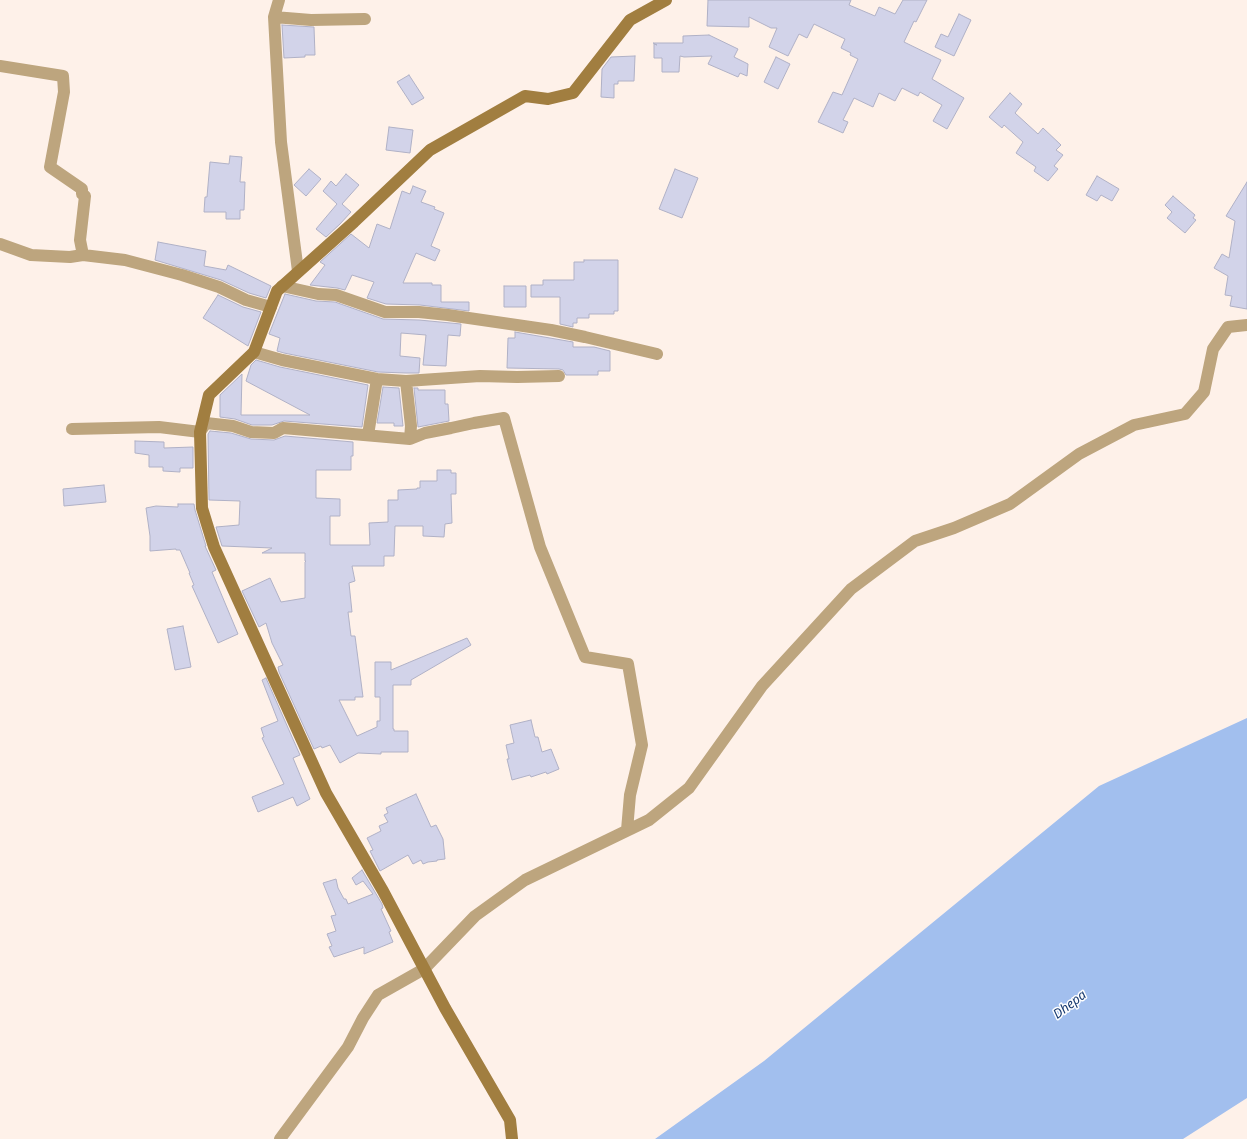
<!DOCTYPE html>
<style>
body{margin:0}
canvas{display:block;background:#fef1e9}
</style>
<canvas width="1247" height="1139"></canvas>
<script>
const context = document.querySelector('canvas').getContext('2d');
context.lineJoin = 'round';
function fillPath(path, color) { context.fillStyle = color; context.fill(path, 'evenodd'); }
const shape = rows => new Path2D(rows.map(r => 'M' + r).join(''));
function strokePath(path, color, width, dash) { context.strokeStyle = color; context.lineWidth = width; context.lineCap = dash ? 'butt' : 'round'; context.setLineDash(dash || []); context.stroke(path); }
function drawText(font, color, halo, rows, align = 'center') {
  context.font = font + ' "Noto Sans",sans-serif'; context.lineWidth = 3; context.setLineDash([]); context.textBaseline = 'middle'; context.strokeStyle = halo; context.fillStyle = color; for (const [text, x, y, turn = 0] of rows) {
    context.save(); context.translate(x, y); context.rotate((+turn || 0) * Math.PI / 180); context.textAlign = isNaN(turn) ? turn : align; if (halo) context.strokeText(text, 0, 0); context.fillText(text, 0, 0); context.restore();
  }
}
const water = shape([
 [1247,718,1247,1098,1183,1139,655,1139,764,1061,1099,786]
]);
const building = shape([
 [708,0,851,0,849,5,875,16,879,7,895,14,903,0,927,0,916,22,914,21,904,42,941,60,932,79,964,98,947,129,933,121,942,105,920,92,918,96,902,88,895,101,879,93,873,107,854,98,843,120,848,122,843,133,818,122,833,92,842,95,858,59,850,55,851,53,841,48,845,39,814,24,807,38,799,34,788,56,769,47,777,28,771,28,749,17,749,27,707,26,708,0],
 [959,14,971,20,954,56,935,47,941,34,948,37,959,14],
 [282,25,314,27,315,55,305,55,305,57,284,58,282,25],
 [709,35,738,49,734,57,748,64,747,76,740,73,738,77,708,64,712,56,684,57,680,56,679,72,662,72,662,58,654,58,654,44,657,45,653,43,683,43,683,36,709,35],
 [635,56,634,81,618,81,618,84,614,84,614,98,601,97,602,69,611,57,635,56],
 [776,57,790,64,778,89,764,82,776,57],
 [409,75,424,98,412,105,397,82,409,75],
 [1010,93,1022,104,1015,113,1038,134,1043,128,1061,145,1056,150,1063,155,1054,166,1058,169,1048,181,1034,171,1036,167,1016,153,1023,142,1004,125,1002,128,989,117,1010,93],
 [389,127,413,130,410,153,386,150,389,127],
 [230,156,242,157,240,182,245,182,244,210,240,210,240,219,226,219,226,212,204,212,205,197,207,197,210,162,229,164,230,156],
 [309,169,321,179,306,196,294,185,309,169],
 [675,169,698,178,682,218,659,209,675,169],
 [346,174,359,185,342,204,351,212,340,224,326,237,316,229,337,204,323,191,331,181,336,186,346,174],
 [1097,176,1119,189,1112,201,1101,195,1097,201,1086,195,1097,176],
 [1247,182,1247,309,1230,306,1232,296,1225,295,1228,276,1214,268,1222,254,1229,258,1235,221,1226,216,1247,182],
 [413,186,426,191,421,202,435,207,434,209,444,213,431,246,440,250,435,261,416,253,403,283,432,283,432,285,441,285,441,302,469,302,469,311,420,305,386,304,367,298,374,282,352,275,345,290,337,288,310,285,325,265,320,262,351,234,369,248,377,224,390,229,402,191,410,194,413,186],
 [1173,196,1195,215,1193,218,1196,220,1185,233,1167,218,1172,212,1165,205,1173,196],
 [158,242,206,251,204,266,226,270,228,265,271,286,266,298,249,293,221,280,155,260,158,242],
 [584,260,618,260,618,311,614,311,614,314,589,314,589,318,577,318,577,323,573,323,573,327,560,324,560,297,531,297,531,285,543,285,543,280,574,280,574,262,584,262,584,260],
 [504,286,526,286,526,307,504,307,504,286],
 [285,294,316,301,335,302,383,319,419,320,461,324,460,336,448,335,446,366,423,365,426,335,401,333,400,356,420,358,419,373,406,373,378,372,284,353,277,351,280,338,269,334,285,294],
 [218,295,243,307,261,312,248,346,203,318,218,295],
 [515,332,573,342,573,347,594,347,610,351,610,371,598,371,598,375,566,375,563,370,559,369,507,368,508,338,515,338,515,332],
 [256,360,280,367,368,385,362,427,284,421,272,425,252,425,235,419,220,417,220,395,242,374,241,415,310,415,246,381,251,365,256,360],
 [383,387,399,388,403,426,394,426,394,423,377,423,383,387],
 [414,388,418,388,418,390,445,390,445,404,448,404,449,421,418,427,414,388],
 [210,431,231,433,251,439,274,440,285,436,353,442,353,456,351,456,351,470,316,470,316,498,340,499,340,516,330,516,330,545,370,545,369,523,388,522,388,500,398,500,398,490,417,489,417,488,420,488,420,481,437,481,437,470,451,470,451,473,456,473,456,494,451,494,452,523,445,524,444,537,423,536,423,526,395,526,394,556,384,556,384,566,352,566,355,581,349,583,352,612,348,612,351,636,355,636,363,697,355,697,355,700,339,700,357,736,377,727,377,721,380,721,380,697,375,697,375,662,391,662,391,670,467,638,471,645,411,680,411,685,393,685,393,729,394,729,394,731,408,731,408,752,381,752,381,754,358,753,340,763,330,745,322,748,321,746,314,749,279,672,278,667,283,665,272,643,266,623,259,627,242,591,270,578,281,602,305,598,305,562,306,561,305,561,305,553,262,553,272,548,222,546,216,527,239,525,240,501,209,500,208,434,210,431],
 [135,441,164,442,164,448,193,447,193,468,180,468,180,472,163,471,163,467,149,467,149,455,135,453,135,441],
 [104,485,106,502,64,506,63,489,104,485],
 [178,504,194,504,195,510,206,546,205,546,216,570,212,572,238,634,218,643,192,586,194,585,189,573,190,573,180,550,176,550,176,549,150,551,150,536,146,508,156,506,178,507,178,504],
 [183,626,191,667,175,670,167,629,183,626],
 [266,678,300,755,293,758,310,799,297,806,293,797,258,812,252,797,284,784,262,738,264,737,261,728,278,721,262,680,266,678],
 [531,720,535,737,538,737,542,752,551,749,559,769,547,774,546,772,531,777,530,775,512,780,507,759,509,759,506,745,514,743,510,725,531,720],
 [416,794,431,827,436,825,443,839,445,859,437,860,437,861,428,862,423,864,421,860,413,864,408,855,380,871,370,851,373,850,367,838,381,831,379,826,388,822,384,815,388,813,386,808,416,794],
 [362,870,382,904,383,908,381,909,391,931,389,932,393,942,364,954,364,947,334,957,329,947,332,946,327,934,336,931,331,916,336,915,323,883,336,879,338,888,344,899,346,899,348,904,373,894,363,881,356,885,352,878,362,870]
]);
const street = shape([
 [279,0,274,17,281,142,298,271],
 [274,17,311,20,365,19],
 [0,66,63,76,64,92,50,167,82,189,82,194,85,196,80,240,83,255],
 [0,244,31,255,70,257,83,255,125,260,182,275,219,287,246,300,271,307],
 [282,286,318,294,336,295,385,312,419,312,448,315,551,330,585,337,657,354],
 [254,352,282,360,377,379,406,381,480,376,517,377,559,376],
 [406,381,411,426,410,439],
 [72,429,159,427,200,432,206,423,233,426,251,432,274,433,283,428,410,439,425,433,451,428,474,423,504,418,540,547,585,657,628,664,642,745,630,795,627,830],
 [368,435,377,379],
 [280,1139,348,1047,363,1018,378,995,424,969,475,916,525,880,649,820,689,788,762,686,851,589,915,541,954,528,1010,504,1079,454,1134,425,1185,414,1204,392,1213,349,1228,327,1247,325]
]);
const secondary = shape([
 [512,1139,510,1120,445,1008,383,891,326,793,214,547,202,508,200,432,209,395,254,352,277,291,354,222,430,150,525,96,548,99,573,93,630,20,666,0]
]);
const waterNames = [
 ["Dhepa",1070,1005,-37]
];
fillPath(water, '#a2bfee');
fillPath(building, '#d2d3e9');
strokePath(building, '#b0b1c6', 1);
strokePath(street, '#bda57e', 12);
strokePath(secondary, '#a17e40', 12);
drawText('italic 13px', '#163970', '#fff', waterNames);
</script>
